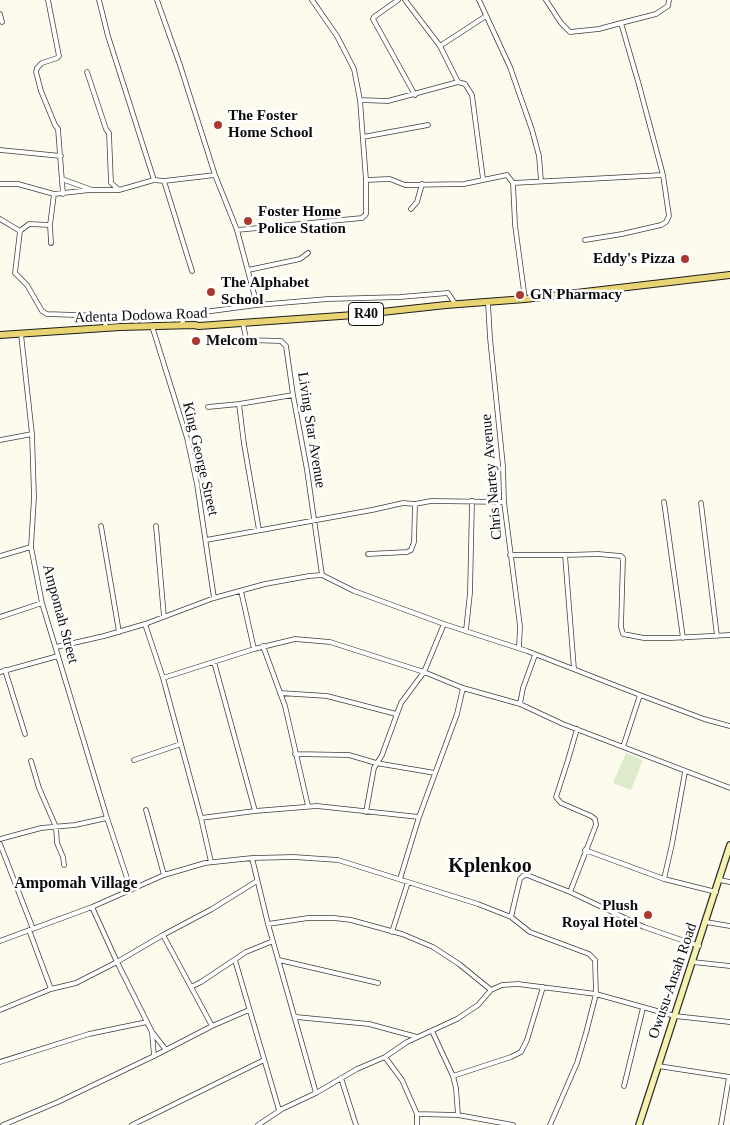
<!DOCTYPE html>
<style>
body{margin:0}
canvas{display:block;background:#fdfbed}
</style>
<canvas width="730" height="1125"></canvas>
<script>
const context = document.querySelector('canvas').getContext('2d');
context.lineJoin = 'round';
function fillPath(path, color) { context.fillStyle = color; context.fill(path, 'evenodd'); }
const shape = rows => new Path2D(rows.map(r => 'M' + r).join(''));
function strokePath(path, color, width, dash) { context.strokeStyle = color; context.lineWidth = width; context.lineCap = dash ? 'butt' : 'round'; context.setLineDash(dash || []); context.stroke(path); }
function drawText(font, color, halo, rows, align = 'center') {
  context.font = font + ' "Times New Roman",serif'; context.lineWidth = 5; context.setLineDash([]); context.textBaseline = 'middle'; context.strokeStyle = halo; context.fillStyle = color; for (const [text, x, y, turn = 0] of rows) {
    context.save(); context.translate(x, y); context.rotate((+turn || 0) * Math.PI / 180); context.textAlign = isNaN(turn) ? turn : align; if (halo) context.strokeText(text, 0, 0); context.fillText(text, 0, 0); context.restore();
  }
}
const pitch = shape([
 [626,753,643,760,631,790,613,783]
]);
const street = shape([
 [48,0,59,56,57,58,42,63,37,68,36,72,41,91,55,125,58,129,63,194],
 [99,0,108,36,154,180],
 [157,0,180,65,215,175,237,230,257,305,328,299,400,297,448,293,456,305],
 [398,0,374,17,373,19,415,95],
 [405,0,440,46],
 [479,0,510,67,532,130,539,156,541,181],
 [546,0,561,23,570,32,599,29,621,23,639,85,663,175,669,216,666,222,661,225,622,234,585,240],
 [0,14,2,22],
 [621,23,656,14,668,6,669,0],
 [87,72,106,129,109,133,111,183,119,190],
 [458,82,440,46,486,16],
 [360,100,388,101,458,82,465,84,472,95,483,179],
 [363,137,428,125],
 [0,150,61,156],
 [62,179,92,190,119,190,154,180,164,181,215,175],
 [366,180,390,179,405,185,464,184,507,175,513,183],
 [164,181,192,271],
 [0,184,18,184,54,194,90,190],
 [411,209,417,202,422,184],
 [0,219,20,231,29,224,50,225],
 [237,230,362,218,366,214,366,180,360,100,354,69,337,36,312,0],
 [20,231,15,273,27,285,42,311,47,314,104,316,106,328],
 [51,243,50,225,54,194],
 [248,270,300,259,308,253],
 [525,299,515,225,513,183,663,175],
 [488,303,490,338,503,466,504,502,520,626,519,648],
 [243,324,246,338,248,340,281,341,286,346,293,395,307,470,322,575],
 [181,325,185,317,189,314,257,305],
 [152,326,187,438,197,484,214,598],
 [21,334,32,434,34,497,31,547,42,603,107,818,131,890],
 [239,404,244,444,259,530],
 [208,407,239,404,293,395],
 [0,440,32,434],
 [664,502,683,638],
 [701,503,717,636],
 [101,526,119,632],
 [156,526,164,617],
 [206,540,372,510,403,503,415,504,431,501,504,502],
 [368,554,407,552,411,550,414,542,415,504],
 [510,555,565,555,574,669],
 [565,555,598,554,621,556,623,558,621,627,623,634,644,638,671,638,730,635],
 [0,556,31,547],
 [241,591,254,649],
 [0,617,42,603],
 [145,624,163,678,201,818,211,862],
 [466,630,470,593,472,501],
 [263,646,285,706,308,806],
 [56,647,104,636,145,624,214,598,265,584,309,576,322,575,354,591,444,624,527,651,640,695,623,747],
 [214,662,255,811,317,806,419,817],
 [5,670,25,734],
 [0,672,58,656],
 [163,678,254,649,295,639,330,642,424,672,463,688,520,704,563,724,730,788],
 [280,693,327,696,396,714],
 [640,695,704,719,730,726],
 [520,704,523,688,535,655],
 [295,754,349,755,376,763,435,773],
 [134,760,181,744],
 [31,761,39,788,56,827,57,843,63,857,64,865],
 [146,810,164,875],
 [366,812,374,768,382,755,401,703,424,672,444,624],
 [201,818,255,811],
 [0,839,41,828,75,825,107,818],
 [0,844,33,929],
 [585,850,664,879,716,892],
 [252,858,268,924,316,1093],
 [400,879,419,817,457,714,463,688],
 [664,879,672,844,685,772],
 [720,880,730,882],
 [257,881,212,909,163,935,191,987,201,982,246,952,273,941],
 [570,892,596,825,595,819,591,816,561,803,556,797,568,760,577,729],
 [511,917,520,879,523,876,527,875,570,892,644,927,699,946],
 [706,922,730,926],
 [268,924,308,918,334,918,351,920,402,934,433,947,459,964,491,990],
 [29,930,51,989,76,983,117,962,163,935],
 [392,932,408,882],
 [0,941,92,907,164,875,205,863,252,858,294,857,338,860,478,904,511,917,530,932,589,954,595,960,596,994,586,1033,577,1063,550,1125],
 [235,960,279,1110],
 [279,960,378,983],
 [693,962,730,966],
 [191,987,212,1026],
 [0,1010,51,989],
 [296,1017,369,1024,417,1037],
 [432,1031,453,1076,456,1088,458,1115],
 [152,1032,166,1050],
 [154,1056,212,1026,249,1010],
 [385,1057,402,1080,417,1114,417,1125],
 [0,1062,89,1034,147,1022],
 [658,1066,730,1077],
 [453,1076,511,1057,521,1052,527,1040,543,987],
 [341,1078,356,1125],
 [624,1086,643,1008],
 [417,1114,458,1115,513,1125],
 [3,1125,58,1102,154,1056,152,1032,117,962,92,907],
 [132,1125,264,1060],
 [258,1125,282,1109,316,1093,357,1069,385,1057,407,1042,457,1019,478,1005,491,990,502,985,518,984,596,994,675,1016,730,1022],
 [721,1125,729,1077]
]);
const secondary = shape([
 [639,1125,730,845]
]);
const primary = shape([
 [0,335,120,327,194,325,199,326,354,315,446,305,525,299,730,275]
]);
const markers = [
 [218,125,5,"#ab3735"],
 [248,221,5,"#ab3735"],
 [685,259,5,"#ab3735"],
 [211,292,5,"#ab3735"],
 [520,295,5,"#ab3735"],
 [196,341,5,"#ab3735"],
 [648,915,5,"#ab3735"]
];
const shields = [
 [366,314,35]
];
const shieldNames = [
 ["R40",366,314]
];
const poiNames = [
 ["The Foster",228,116],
 ["Home School",228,133],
 ["Foster Home",258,212],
 ["Police Station",258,229],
 ["Eddy's Pizza",675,259,"right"],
 ["The Alphabet",221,283],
 ["School",221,300],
 ["GN Pharmacy",530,295],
 ["Melcom",206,341],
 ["Plush",638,906,"right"],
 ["Royal Hotel",638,923,"right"]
];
const streetNames = [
 ["Adenta Dodowa Road",141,316,-2],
 ["Living Star Avenue",311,430,81],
 ["King George Street",200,459,77],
 ["Chris Nartey Avenue",492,477,-95],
 ["Ampomah Street",60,614,75],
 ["Owusu-Ansah Road",673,981,-71]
];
const neighbourhoodNames = [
 ["Ampomah Village",76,884]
];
const districtNames = [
 ["Kplenkoo",490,867]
];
fillPath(pitch, '#deebcb');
strokePath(street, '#3f3f3f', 5.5);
strokePath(secondary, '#2e2e2e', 8);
strokePath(primary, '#1d1d1d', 8);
strokePath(street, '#fff', 4);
strokePath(secondary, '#f5f2af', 5.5);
strokePath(primary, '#e8d472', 6);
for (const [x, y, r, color] of markers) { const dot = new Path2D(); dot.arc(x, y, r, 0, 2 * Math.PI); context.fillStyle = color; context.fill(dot); strokePath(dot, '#fff', 2); }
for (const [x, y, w] of shields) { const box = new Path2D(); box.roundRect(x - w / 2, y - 11.5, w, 23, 4); context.fillStyle = '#fff'; context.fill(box); strokePath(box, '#0c0c0c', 1); }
drawText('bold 14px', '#0c0c0c', null, shieldNames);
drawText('bold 15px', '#0c0c0c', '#fff', poiNames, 'left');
drawText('15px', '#0c0c0c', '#fff', streetNames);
drawText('bold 16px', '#0c0c0c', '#fff', neighbourhoodNames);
drawText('bold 20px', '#0c0c0c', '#fff', districtNames);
</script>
